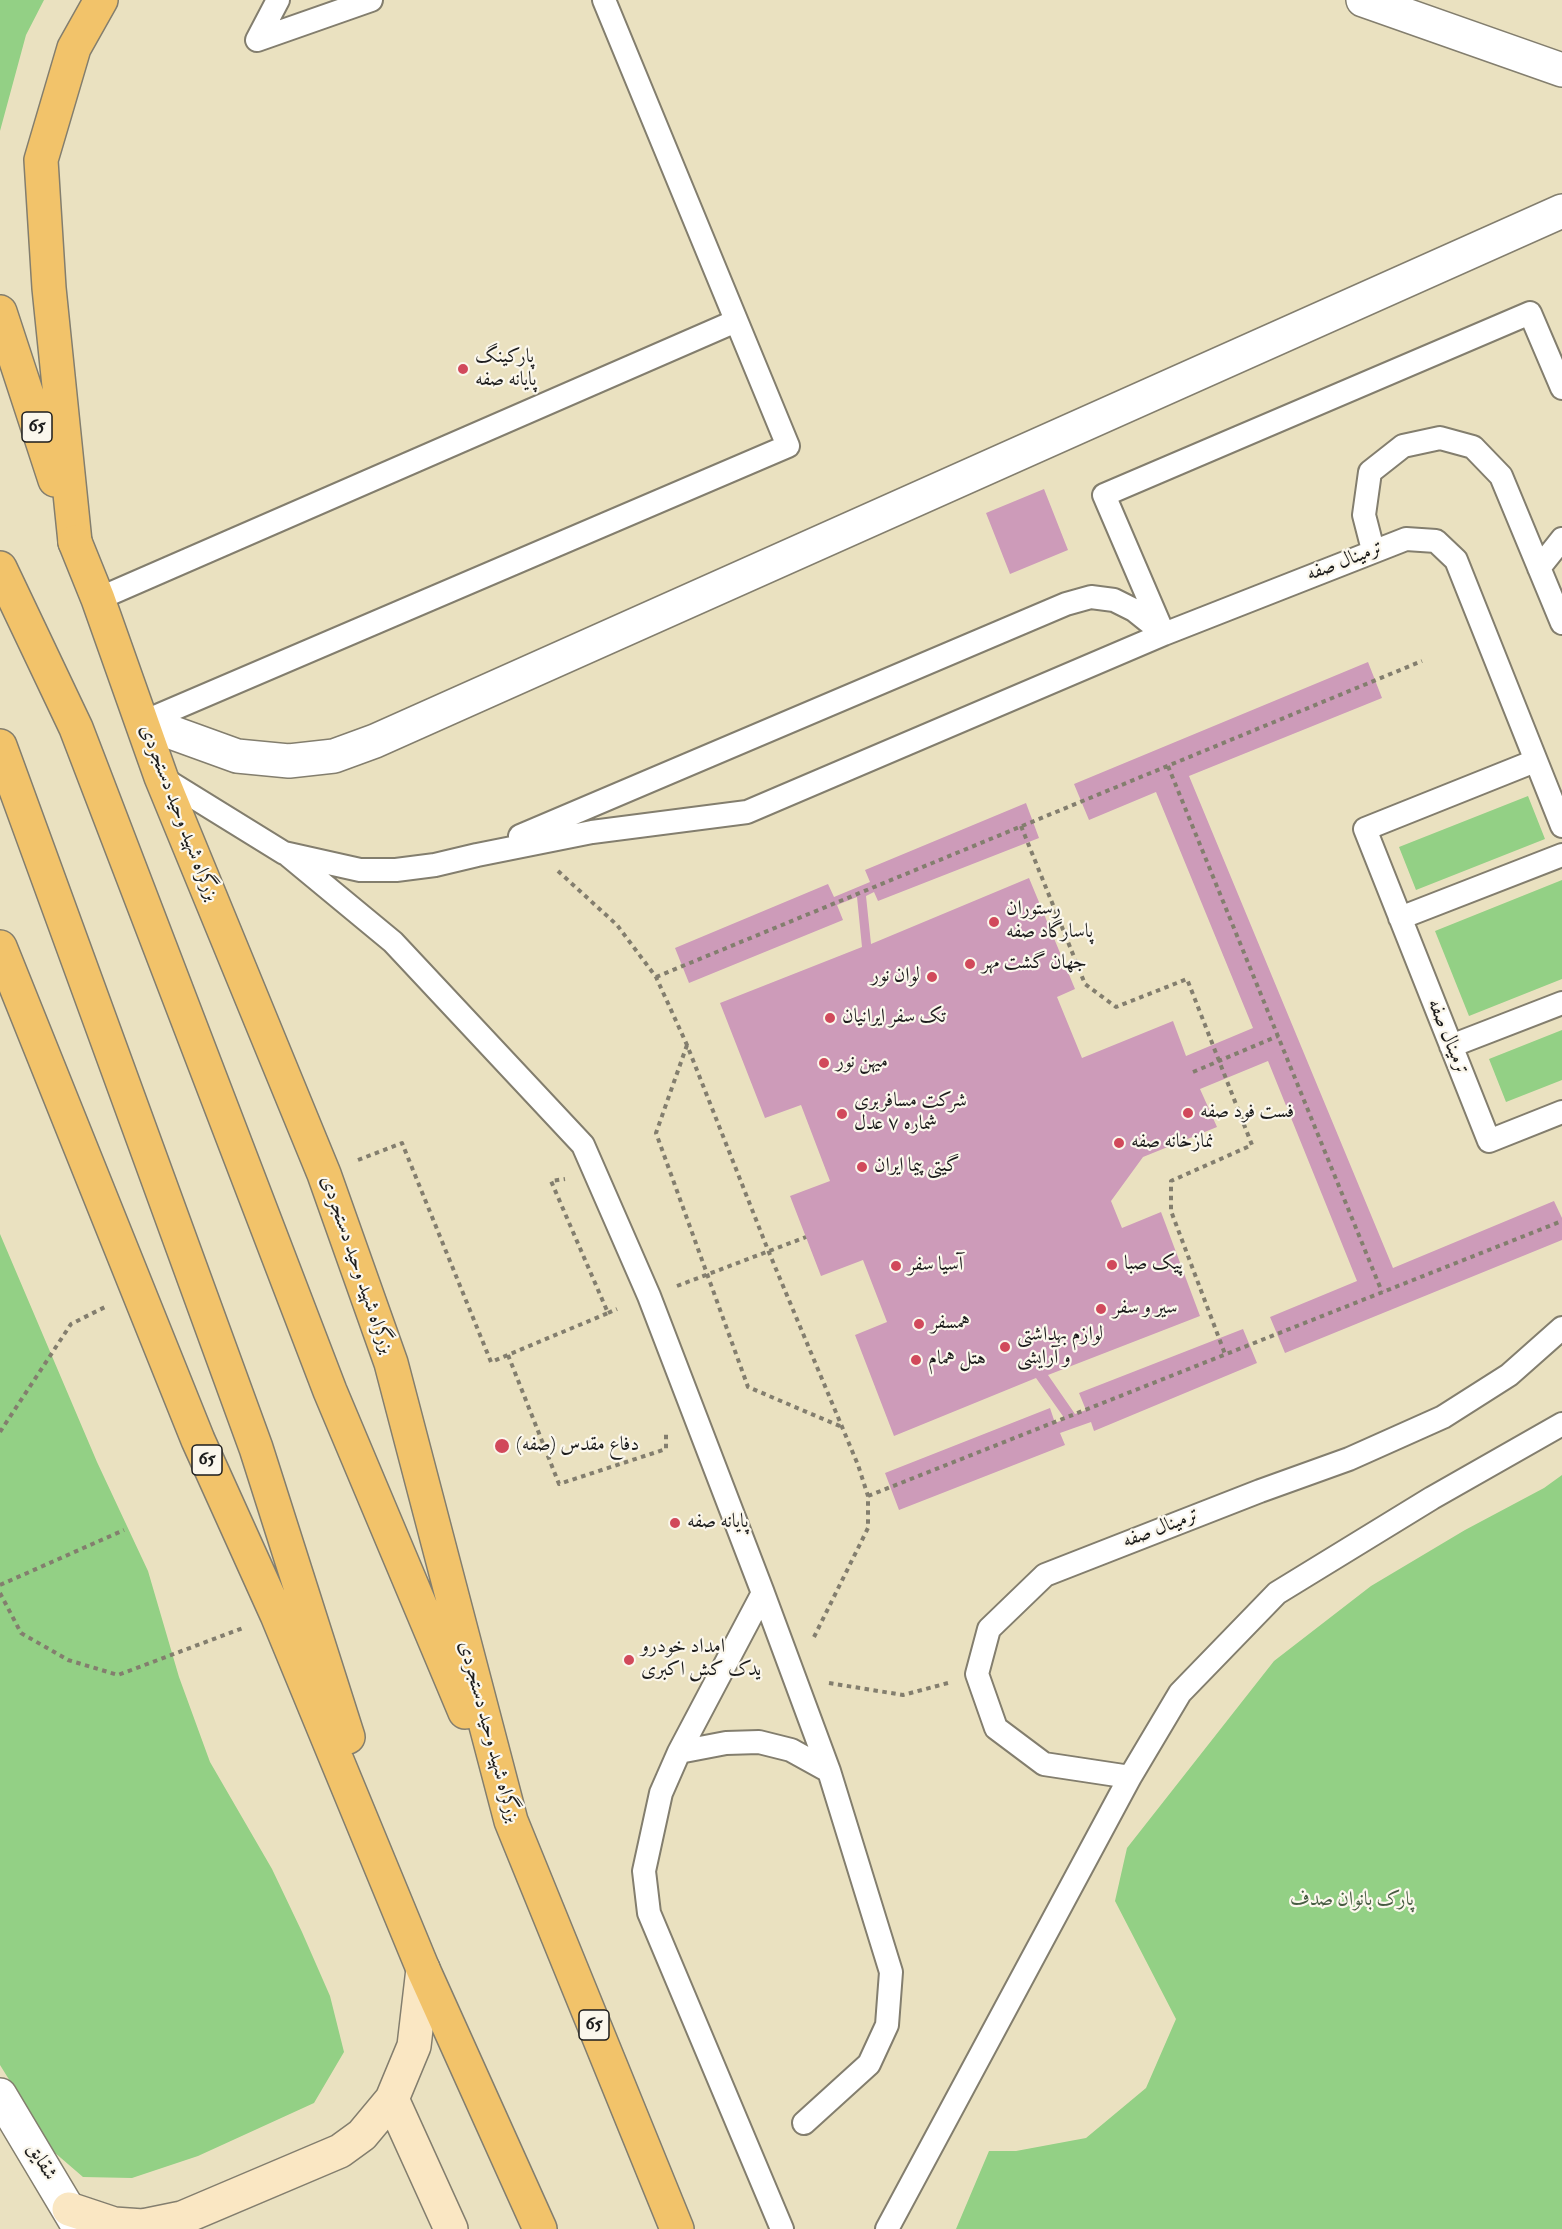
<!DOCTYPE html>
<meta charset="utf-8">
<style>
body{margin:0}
canvas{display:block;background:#eae1c0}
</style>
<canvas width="1562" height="2229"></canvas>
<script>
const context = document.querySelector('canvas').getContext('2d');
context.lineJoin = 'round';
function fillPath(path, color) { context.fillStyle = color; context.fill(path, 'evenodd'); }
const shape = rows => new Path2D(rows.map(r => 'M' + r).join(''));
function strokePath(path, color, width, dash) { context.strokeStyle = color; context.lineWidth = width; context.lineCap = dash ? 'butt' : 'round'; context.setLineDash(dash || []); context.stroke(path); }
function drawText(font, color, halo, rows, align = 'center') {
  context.font = font + ' "IM FELL Double Pica",Amiri,serif'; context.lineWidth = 4.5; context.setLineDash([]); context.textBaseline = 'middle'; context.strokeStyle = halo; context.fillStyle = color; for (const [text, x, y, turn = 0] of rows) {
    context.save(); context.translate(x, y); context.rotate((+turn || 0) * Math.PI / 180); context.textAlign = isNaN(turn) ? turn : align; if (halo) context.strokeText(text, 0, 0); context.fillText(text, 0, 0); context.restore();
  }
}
const green = shape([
 [0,0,44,0,26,35,0,131],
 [1528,796,1545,839,1416,890,1399,847],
 [1562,880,1562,979,1469,1016,1435,931],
 [1562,1030,1562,1080,1506,1102,1489,1059],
 [0,1234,97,1462,148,1571,179,1677,210,1762,272,1869,302,1932,330,1996,344,2052,314,2103,198,2156,132,2178,83,2177,54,2152,0,2065],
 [1562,1475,1562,2229,956,2229,989,2151,1016,2151,1086,2138,1146,2088,1176,2019,1115,1901,1127,1848,1274,1661,1371,1586,1465,1530,1544,1488]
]);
const building = shape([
 [1044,489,1068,550,1010,574,986,513],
 [1368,662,1382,698,1189,776,1393,1268,1554,1201,1562,1218,1562,1240,1285,1353,1270,1317,1357,1281,1268,1061,1200,1089,1217,1127,1143,1157,1111,1201,1122,1228,1161,1212,1200,1316,1048,1375,1075,1414,1086,1410,1079,1393,1243,1329,1257,1363,1094,1431,1091,1422,1060,1433,1065,1445,899,1510,885,1473,1050,1408,1055,1423,1065,1419,1036,1378,894,1436,855,1335,887,1322,863,1260,821,1276,790,1196,830,1181,801,1105,765,1118,720,1003,862,947,857,897,837,905,843,920,689,983,675,948,828,884,834,897,870,882,865,870,1026,803,1039,838,878,901,874,892,866,896,871,944,1029,878,1075,989,1057,997,1082,1058,1173,1021,1186,1056,1253,1028,1156,792,1089,820,1074,784]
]);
const path = shape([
 [1168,766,1382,1292],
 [1021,826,1085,984,1116,1007,1187,979,1252,1145,1171,1181,1171,1211,1225,1354],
 [558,871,617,925,656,977,687,1045,768,1250,858,1465,868,1496,868,1528,814,1637],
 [656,977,1422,661],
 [687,1045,656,1133,748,1387,842,1427],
 [1193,1072,1278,1036],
 [358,1160,402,1143,491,1362,608,1313,551,1181,565,1179],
 [677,1286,806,1237],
 [608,1313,617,1309],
 [508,1355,559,1484,666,1449,666,1433],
 [0,1432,71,1324,105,1307],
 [868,1496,1562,1221],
 [0,1585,124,1530],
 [0,1593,21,1633,68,1660,118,1675,243,1628],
 [829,1683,903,1695,948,1683]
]);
const lane = shape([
 [278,0,257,40,371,0],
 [1373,550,1364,515,1370,472,1403,446,1440,438,1473,447,1501,476,1562,623],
 [1539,568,1562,539],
 [98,599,736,321],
 [1162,630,1104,495,1530,313,1562,388],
 [143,722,788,446,604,0],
 [1535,761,1365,829,1489,1141,1562,1112],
 [161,777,284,853,360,870,396,870,435,865,477,855,592,832,747,812,1164,634,1406,539,1436,541,1456,560,1562,826],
 [520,836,1066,604,1091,597,1114,600,1134,610,1164,634],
 [289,856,393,942,583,1145,649,1296,763,1593,679,1752,661,1793,644,1871,649,1913,782,2229],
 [1400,918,1562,855],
 [1451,1046,1562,1003],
 [763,1593,829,1771,891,1972,887,2025,869,2064,804,2123],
 [679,1752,726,1743,759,1742,791,1750,829,1771],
 [1130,1777,1044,1764,996,1728,977,1674,989,1629,1045,1575,1260,1491,1349,1459,1443,1417,1509,1375,1562,1328],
 [887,2229,1130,1777,1180,1693,1277,1593,1432,1498,1562,1424]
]);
const street = shape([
 [1363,0,1562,70],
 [143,722,237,756,289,761,334,756,375,741,1562,211],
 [0,2095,80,2229]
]);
const secondary = shape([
 [392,2099,451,2229],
 [69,2209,114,2224,143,2226,182,2218,340,2151,362,2135,392,2099,414,2046,423,1969]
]);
const primary = shape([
 [0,312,55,480],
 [75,542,49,288,41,160,74,48,101,0]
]);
const highway = shape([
 [75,542,98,599,161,777,324,1174,391,1363,511,1821,677,2229],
 [0,568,76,728,330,1391,465,1712],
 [0,746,256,1448,348,1737],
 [0,947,198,1440,277,1615,423,1969,540,2229]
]);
const markers = [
 [463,369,6,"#d1495b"],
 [994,922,6,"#d1495b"],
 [970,964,6,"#d1495b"],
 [932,977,6,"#d1495b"],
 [830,1018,6,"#d1495b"],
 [824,1063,6,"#d1495b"],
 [1188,1113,6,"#d1495b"],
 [842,1114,6,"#d1495b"],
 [1119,1143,6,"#d1495b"],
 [862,1167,6,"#d1495b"],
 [1112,1265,6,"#d1495b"],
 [896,1266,6,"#d1495b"],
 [1101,1309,6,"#d1495b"],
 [919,1324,6,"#d1495b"],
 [1005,1347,6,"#d1495b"],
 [916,1360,6,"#d1495b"],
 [502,1446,8,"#d1495b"],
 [675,1523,6,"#d1495b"],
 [629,1660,6,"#d1495b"]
];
const shields = [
 [37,427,30],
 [207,1460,30],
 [594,2025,30]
];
const shieldNames = [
 ["65",37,427],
 ["65",207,1460],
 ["65",594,2025]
];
const poiNames = [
 ["پارکینگ",475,358],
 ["پایانه صفه",475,381],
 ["رستوران",1006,910],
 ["پاسارگاد صفه",1006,933],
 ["جهان گشت مهر",982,964],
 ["لوان نور",920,977,"right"],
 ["تک سفر ایرانیان",842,1018],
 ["میهن نور",836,1063],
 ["شرکت مسافربری",854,1102],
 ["شماره ۷ عدل",854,1125],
 ["فست فود صفه",1200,1113],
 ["نمازخانه صفه",1131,1143],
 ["گیتی پیما ایران",874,1167],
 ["پیک صبا",1124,1265],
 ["آسیا سفر",908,1266],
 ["سیر و سفر",1113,1309],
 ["همسفر",931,1324],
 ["لوازم بهداشتی",1017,1336],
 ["و آرایشی",1017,1359],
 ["هتل همام",928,1360],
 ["دفاع مقدس (صفه)",516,1446],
 ["پایانه صفه",687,1523],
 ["امداد خودرو",641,1648],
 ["یدک کش اکبری",641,1671]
];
const streetNames = [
 ["ترمینال صفه",1345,562,-21],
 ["بزرگراه شهید وحید دستجردی",178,813,69],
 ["ترمینال صفه",1447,1037,68],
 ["بزرگراه شهید وحید دستجردی",356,1265,71],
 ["ترمینال صفه",1161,1529,-21],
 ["بزرگراه شهید وحید دستجردی",488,1732,75],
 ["شقایق",41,2162,59]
];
const parkNames = [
 ["پارک بانوان صدف",1352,1901]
];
fillPath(green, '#93d085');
fillPath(building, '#cd9bb9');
strokePath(lane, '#837e6e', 26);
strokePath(street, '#837e6e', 36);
strokePath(secondary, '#837e6e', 36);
strokePath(primary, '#837e6e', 36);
strokePath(highway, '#837e6e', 36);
strokePath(path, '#837e6e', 4, [4.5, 4.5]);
strokePath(lane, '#fff', 22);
strokePath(street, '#fff', 33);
strokePath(secondary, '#fae7c3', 33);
strokePath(primary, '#f2c36a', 33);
strokePath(highway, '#f2c36a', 33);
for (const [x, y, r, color] of markers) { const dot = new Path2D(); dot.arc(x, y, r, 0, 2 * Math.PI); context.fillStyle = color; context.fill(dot); strokePath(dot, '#fbf7ec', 2); }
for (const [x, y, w] of shields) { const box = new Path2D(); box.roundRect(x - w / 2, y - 15, w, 30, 4.5); context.fillStyle = '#fbf7ec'; context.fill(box); strokePath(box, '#1c1c1c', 1.5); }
drawText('bold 18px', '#1c1c1c', null, shieldNames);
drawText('20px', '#1c1c1c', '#fbf7ec', poiNames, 'left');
drawText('20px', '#1c1c1c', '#fbf7ec', streetNames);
drawText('20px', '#465b41', '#fbf7ec', parkNames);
</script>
